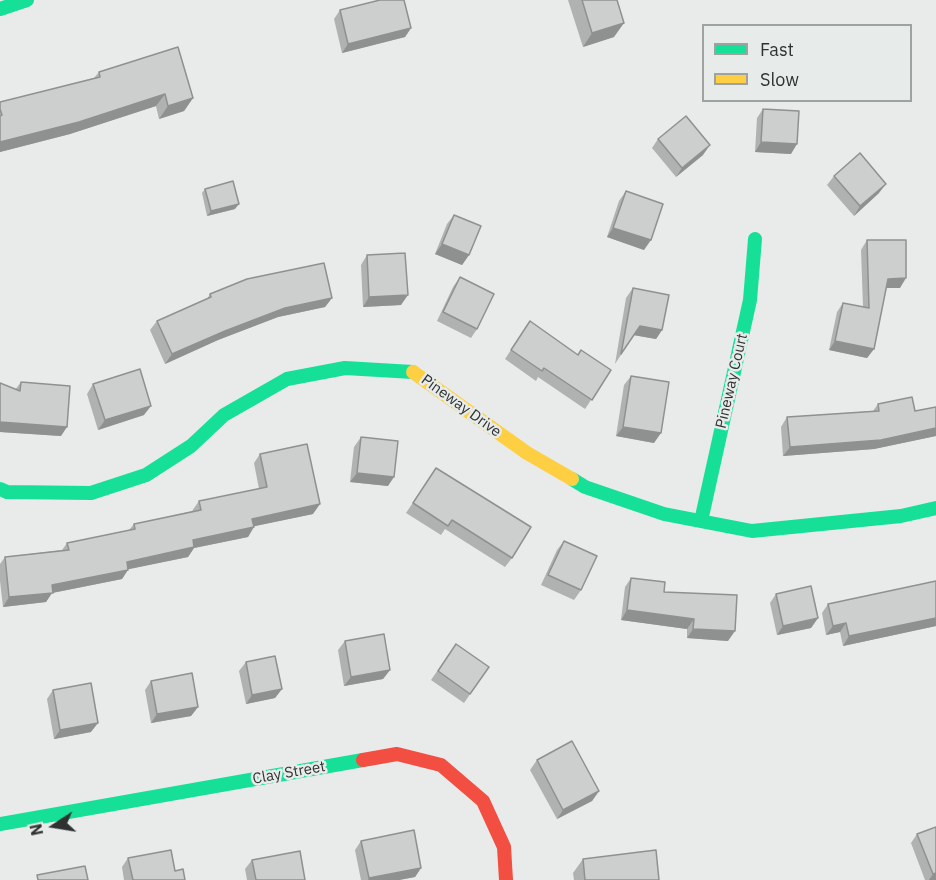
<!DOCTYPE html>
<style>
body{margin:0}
#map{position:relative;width:936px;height:880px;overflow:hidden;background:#e8ebea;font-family:"IBM Plex Sans",sans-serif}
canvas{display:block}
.legend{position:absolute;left:702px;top:24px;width:210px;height:78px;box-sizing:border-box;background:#e7ecea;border:2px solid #9ea2a0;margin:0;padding:8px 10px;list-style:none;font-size:18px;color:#303231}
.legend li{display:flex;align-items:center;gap:12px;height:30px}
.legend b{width:30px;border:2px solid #9ea2a0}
.north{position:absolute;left:24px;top:796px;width:60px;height:60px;-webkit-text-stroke:4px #e7ecea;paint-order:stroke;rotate:258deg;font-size:16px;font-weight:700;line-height:24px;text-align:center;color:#303231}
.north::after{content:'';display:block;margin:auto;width:21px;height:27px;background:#303231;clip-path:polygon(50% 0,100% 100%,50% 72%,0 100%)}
</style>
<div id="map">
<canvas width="936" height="880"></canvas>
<ul class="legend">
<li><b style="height:8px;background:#16e098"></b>Fast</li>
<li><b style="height:8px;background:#ffcf43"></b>Slow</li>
</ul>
<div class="north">N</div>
</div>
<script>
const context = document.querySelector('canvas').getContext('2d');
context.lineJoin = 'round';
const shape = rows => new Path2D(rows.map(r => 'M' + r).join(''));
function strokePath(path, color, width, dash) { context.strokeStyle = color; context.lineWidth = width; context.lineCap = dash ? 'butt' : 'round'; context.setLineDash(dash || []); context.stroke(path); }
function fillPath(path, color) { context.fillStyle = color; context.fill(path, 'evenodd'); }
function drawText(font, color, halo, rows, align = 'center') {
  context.font = font + ' "IBM Plex Sans",sans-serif'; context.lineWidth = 5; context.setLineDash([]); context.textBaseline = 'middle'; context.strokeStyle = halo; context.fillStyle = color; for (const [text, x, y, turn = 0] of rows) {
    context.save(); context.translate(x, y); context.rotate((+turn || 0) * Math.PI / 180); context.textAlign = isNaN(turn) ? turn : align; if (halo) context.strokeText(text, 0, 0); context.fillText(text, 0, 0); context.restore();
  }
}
const fast = shape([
 [0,9,27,0],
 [572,479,585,487,664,514,752,531,901,516,936,508],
 [0,489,7,492,91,493,146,475,191,446,224,415,287,379,345,368,413,372],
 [701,521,750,300,755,239],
 [0,824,363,760]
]);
const slow = shape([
 [413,372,527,453,572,479]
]);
const jam = shape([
 [363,760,397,754,441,765,483,801,504,847,506,880]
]);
const wall = shape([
 [568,0,617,0,614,37,583,47],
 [340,10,411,28,405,37,342,53,334,19],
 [99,72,193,98,184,111,159,119,156,106,70,134,0,152,0,102,94,78],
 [763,109,791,154,755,152,757,118],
 [658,139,703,155,676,177,652,148],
 [834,176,879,193,854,216,827,185],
 [205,189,235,209,207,216,202,193],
 [626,191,644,250,607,237,619,201],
 [454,215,469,255,462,265,435,254,447,224],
 [867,240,900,288,886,288,874,349,867,358,829,350,837,312,843,303,863,307,861,250],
 [367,255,401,305,363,307,361,265],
 [460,277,477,329,471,338,437,321,453,287],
 [633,288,662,330,656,339,634,335,615,364,626,298],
 [210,294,332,298,325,307,278,317,218,340,165,364,150,330,157,321,207,299],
 [530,321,578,355,611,370,585,409,538,377,536,381,505,359],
 [631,376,654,443,616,436,624,385],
 [21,382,61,436,0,432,0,383,15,390],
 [93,384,144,415,98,430,87,394],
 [878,404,915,411,936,407,936,436,874,449,783,456,781,427,787,417,873,411],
 [361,437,388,486,350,482,354,447],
 [260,454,313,514,254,526,248,537,194,548,188,557,128,569,122,579,52,593,46,602,3,607,0,581,0,564,5,557,62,550,67,543,129,530,134,524,192,511,199,501,259,489,254,463],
 [436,468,512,558,505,567,445,529,441,535,406,513],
 [564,541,581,590,574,600,541,585,557,550],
 [631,578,664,592,728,641,687,638,687,629,621,620,625,587],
 [936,581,936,626,843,646,840,632,826,635,822,613,828,604],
 [776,594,818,618,811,628,777,635,770,603],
 [345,641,390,670,383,679,344,686,338,650],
 [456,644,489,667,464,703,431,680],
 [246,662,282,689,275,698,246,704,239,671],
 [151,681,198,707,191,716,151,723,145,690],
 [53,690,91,732,54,739,47,699],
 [537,760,599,791,592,801,557,819,530,770],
 [917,834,936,880,925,880,911,843],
 [361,841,421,868,415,877,399,880,361,880,355,850],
 [128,858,175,871,185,880,124,880,122,867],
 [583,859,659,880,574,880,573,873],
 [252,860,305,880,247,880,245,869]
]);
const shadedWall = shape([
 [624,23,614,37,583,47,592,33],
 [411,28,405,37,342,53,348,44],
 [165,94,156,106,70,134,0,152,0,142],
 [193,98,184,111,159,119,168,106],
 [761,142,797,144,791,154,755,152],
 [710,145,703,155,676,177,682,168],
 [886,184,879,193,854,216,860,206],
 [239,204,235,209,207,216,211,211],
 [613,228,651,240,644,250,607,237],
 [442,244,469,255,462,265,435,254],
 [906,278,900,288,881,288,888,279],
 [408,295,401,305,363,307,369,297],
 [332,298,325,307,278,317,218,340,165,364,172,354,225,331,285,308],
 [640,326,662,330,656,339,633,335],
 [835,341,874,349,867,358,829,350],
 [151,406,144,415,98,430,105,420],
 [0,422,67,427,61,436,0,432],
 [623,427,661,433,654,443,616,436],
 [936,428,936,436,874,449,783,456,790,447],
 [357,473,394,477,388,486,350,482],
 [320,504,313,514,246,528,252,519],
 [254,527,248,537,194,548,188,557,120,571,127,562,193,540],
 [128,570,122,579,52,593,46,602,3,607,9,597,52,585],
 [627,610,694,619,687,629,621,620],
 [818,618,811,628,777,635,783,626],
 [936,618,936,626,843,646,849,636],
 [846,623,840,632,826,635,833,626],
 [693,629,735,631,728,641,687,638],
 [390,670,383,679,344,686,351,677],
 [282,689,275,698,246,704,252,695],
 [198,707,191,716,151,723,157,714],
 [98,723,91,732,54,739,60,730],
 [599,791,592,801,557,819,563,810],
 [421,868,415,877,399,880,368,880,369,878],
 [936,873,936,880,929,880,933,874]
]);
const building = shape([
 [380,0,404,0,411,28,348,44,340,10,380,0],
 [582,0,617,0,624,23,592,33,582,0],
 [178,47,193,98,168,106,165,94,79,122,0,142,0,116,2,115,0,109,0,102,100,77,99,72,178,47],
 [763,109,799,111,797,144,761,142,763,109],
 [686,116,710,145,682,168,658,139,686,116],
 [860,153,886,184,860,206,834,176,860,153],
 [233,181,239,204,211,211,205,189,233,181],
 [626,191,663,204,651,240,613,228,626,191],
 [454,215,481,226,469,255,442,244,454,215],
 [867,240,906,240,906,278,888,279,874,349,835,341,843,303,869,308,867,240],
 [405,253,408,295,369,297,367,255,405,253],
 [324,263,332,298,285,308,225,331,172,354,157,321,211,297,210,294,247,279,324,263],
 [460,277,494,294,477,329,443,312,460,277],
 [633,288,669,295,662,330,640,326,621,354,633,288],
 [530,321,578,355,581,350,611,370,592,400,544,368,542,371,511,350,530,321],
 [140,369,151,406,105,420,93,384,140,369],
 [631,376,669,382,661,433,623,427,631,376],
 [21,382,70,386,67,427,0,422,0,383,20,391,21,382],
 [912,397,915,411,936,407,936,428,881,440,790,447,787,417,879,411,878,404,912,397],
 [361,437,398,441,394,477,357,473,361,437],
 [307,444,320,504,252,519,254,527,193,540,194,547,127,562,128,570,52,585,53,593,9,597,5,557,69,550,67,543,135,529,134,524,201,510,199,501,267,487,260,454,307,444],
 [436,468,531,527,512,558,452,520,448,526,413,503,436,468],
 [564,541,597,556,581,590,548,575,564,541],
 [631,578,665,582,664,592,737,595,735,631,693,629,694,619,627,610,631,578],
 [936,581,936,618,849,636,846,623,833,626,828,604,936,581],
 [811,586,818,618,783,626,776,594,811,586],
 [384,634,390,670,351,677,345,641,384,634],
 [456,644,489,667,470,694,438,671,456,644],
 [275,656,282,689,252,695,246,662,275,656],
 [192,673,198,707,157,714,151,681,192,673],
 [91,683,98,723,60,730,53,690,91,683],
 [572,741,599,791,563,810,537,760,572,741],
 [936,827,936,873,933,874,917,834,936,827],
 [414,830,421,868,369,878,361,841,414,830],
 [171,850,175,871,183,869,185,880,133,880,128,858,171,850],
 [656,850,659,880,585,880,583,859,656,850],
 [300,851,305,880,256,880,252,860,300,851],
 [85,866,88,880,38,880,37,875,85,866]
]);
const streetNames = [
 ["Pineway Court",732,381,-77],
 ["Pineway Drive",461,406,36],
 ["Clay Street",289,773,-10]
];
strokePath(fast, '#16e098', 14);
strokePath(slow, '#ffcf43', 14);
strokePath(jam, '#f24e42', 14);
fillPath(wall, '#afb2b1');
fillPath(shadedWall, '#8f9190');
fillPath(building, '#cccfce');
strokePath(building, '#8f9190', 1.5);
drawText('15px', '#303231', '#e7ecea', streetNames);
</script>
